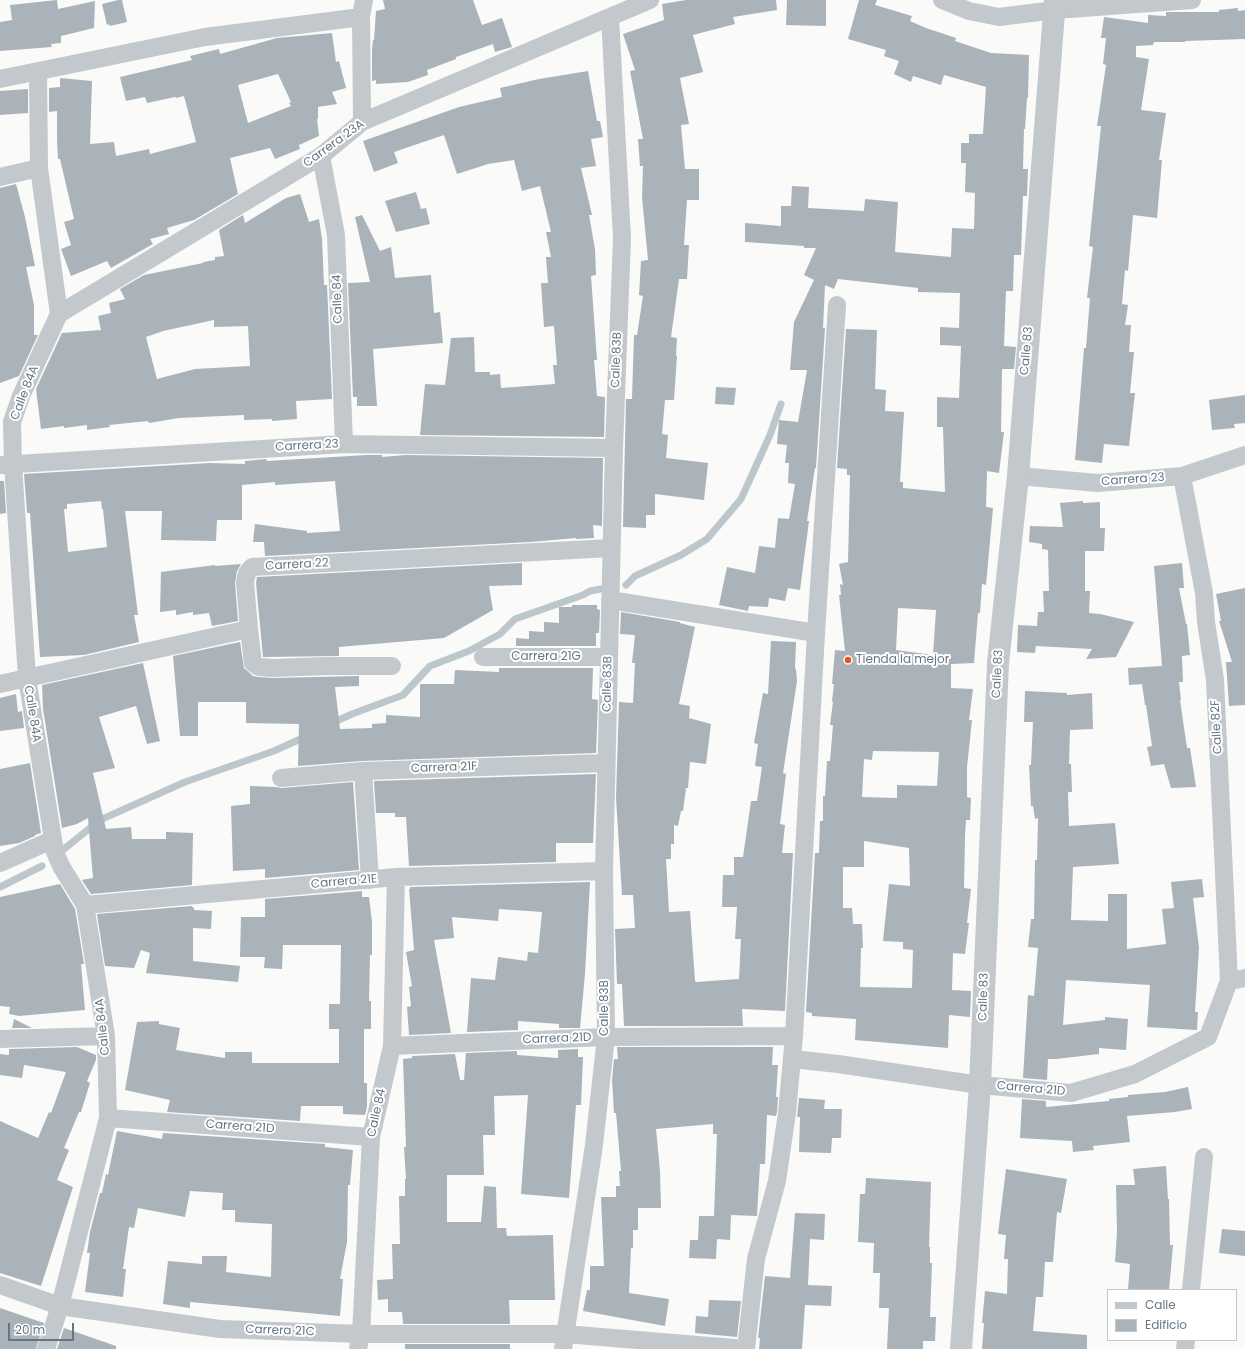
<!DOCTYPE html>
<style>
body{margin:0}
#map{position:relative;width:1245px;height:1349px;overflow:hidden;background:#fafaf8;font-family:Poppins,sans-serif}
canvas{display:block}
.legend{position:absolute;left:1107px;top:1289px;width:130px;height:52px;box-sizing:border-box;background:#fff;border:1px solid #c1c8cd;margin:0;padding:5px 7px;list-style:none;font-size:12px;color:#657683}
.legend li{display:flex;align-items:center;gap:8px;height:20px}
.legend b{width:20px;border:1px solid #c1c8cd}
.scale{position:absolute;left:8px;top:1323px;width:66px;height:18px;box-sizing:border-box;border:2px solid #657683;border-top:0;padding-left:5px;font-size:12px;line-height:14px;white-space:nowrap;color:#657683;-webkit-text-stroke:3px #fff;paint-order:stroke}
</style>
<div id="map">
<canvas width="1245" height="1349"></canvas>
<ul class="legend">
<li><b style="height:5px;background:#c3c8cc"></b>Calle</li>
<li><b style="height:11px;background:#aab3b9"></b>Edificio</li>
</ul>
<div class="scale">20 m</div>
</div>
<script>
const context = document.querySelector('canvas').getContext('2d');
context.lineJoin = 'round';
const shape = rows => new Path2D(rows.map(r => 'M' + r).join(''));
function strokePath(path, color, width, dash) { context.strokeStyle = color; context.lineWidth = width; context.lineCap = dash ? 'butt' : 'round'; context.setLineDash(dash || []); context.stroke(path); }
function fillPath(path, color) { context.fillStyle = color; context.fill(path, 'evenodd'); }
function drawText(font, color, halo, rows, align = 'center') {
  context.font = font + ' Poppins,sans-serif'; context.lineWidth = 4; context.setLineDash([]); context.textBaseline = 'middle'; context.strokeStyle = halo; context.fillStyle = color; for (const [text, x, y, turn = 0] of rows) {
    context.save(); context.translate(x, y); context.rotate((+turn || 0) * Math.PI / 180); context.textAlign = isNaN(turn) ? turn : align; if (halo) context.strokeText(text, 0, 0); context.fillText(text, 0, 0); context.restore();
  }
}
const stream = shape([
 [626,585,635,576,681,555,707,539,741,499,770,435,781,404],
 [330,724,352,714,403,695,430,666,469,651,500,634,515,619,583,595,590,591,601,589],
 [64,849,100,820,185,782,274,751,307,736],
 [0,887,42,866]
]);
const building = shape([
 [57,0,58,9,95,1,94,28,61,36,61,43,51,44,52,47,0,51,0,22,12,20,10,5],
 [118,0,122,0,127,22,110,26,109,24,107,25,102,4],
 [383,0,473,0,482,25,502,18,512,47,495,52,493,44,456,57,456,59,427,70,428,75,408,82,376,84,376,80,372,81,372,50,373,40,374,40,376,11,385,9],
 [686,0,776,0,777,10,733,17,735,24,693,35,703,72,680,78,689,124,681,125,685,169,699,169,699,200,687,200,684,245,689,245,687,279,679,279,671,337,677,338,676,356,677,356,674,400,665,400,662,434,668,435,666,458,708,463,704,500,655,494,655,515,646,515,646,528,623,527,626,399,632,399,634,335,637,335,643,296,639,295,641,261,648,260,642,197,643,166,640,166,638,139,643,139,630,71,635,70,623,34,664,20,662,4],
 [787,0,826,0,826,26,786,25],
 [859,0,877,0,875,5,912,16,910,21,926,28,956,38,955,41,991,53,1029,55,1028,98,1027,98,1025,129,1024,129,1023,169,1028,169,1027,196,1023,196,1021,255,1014,255,1013,291,1006,291,1004,346,1016,347,1014,369,1002,369,1001,432,1004,432,999,473,987,471,986,507,993,508,986,585,982,584,980,613,978,613,974,663,951,664,951,688,973,689,969,720,972,720,967,767,967,797,971,798,970,820,966,820,965,836,964,888,971,889,967,923,969,923,965,954,953,953,952,990,971,991,970,1017,949,1015,948,1048,855,1040,856,1019,812,1016,812,1013,806,1012,815,853,819,853,820,821,823,821,823,796,825,796,827,761,830,761,833,725,830,725,833,702,832,701,834,684,832,684,835,650,845,651,839,595,841,595,840,584,843,585,839,564,848,562,850,475,847,475,847,469,837,468,846,329,877,330,875,389,886,390,885,411,904,412,900,482,903,482,903,488,945,492,943,427,937,427,937,397,959,398,961,346,940,345,940,327,959,328,960,293,918,292,918,288,838,279,834,289,825,285,823,328,825,328,816,468,815,468,807,521,809,521,800,590,788,588,785,601,769,598,768,607,749,606,748,611,719,605,727,567,755,573,759,546,775,548,778,518,789,519,795,484,788,483,789,463,785,463,787,445,777,444,779,420,798,422,807,370,790,370,794,322,814,280,804,275,816,248,804,248,804,246,745,242,745,223,781,226,781,206,791,206,792,186,809,187,808,208,864,211,865,199,898,202,895,252,951,257,952,228,974,229,975,193,965,192,966,163,961,163,961,143,969,143,969,134,983,134,986,87,944,75,941,85,913,76,911,82,894,74,899,61,884,56,886,50,848,39],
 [898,608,936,610,933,655,896,650],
 [873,751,939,752,937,786,897,785,897,798,862,797,864,759,872,760],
 [864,841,909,848,910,886,889,884,883,941,903,942,903,949,913,950,912,988,860,987,861,948,863,948,862,924,853,924,852,908,843,908,843,867,864,867],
 [1238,8,1238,11,1245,10,1245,39,1185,41,1185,42,1154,42,1153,45,1136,46,1136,57,1149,59,1141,110,1166,113,1159,160,1162,160,1157,218,1133,215,1128,271,1125,270,1122,304,1128,305,1125,325,1131,325,1129,352,1134,352,1130,393,1135,393,1129,446,1104,444,1102,463,1075,460,1084,348,1086,348,1090,298,1087,298,1093,247,1089,246,1101,126,1097,126,1106,65,1103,64,1106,38,1101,38,1104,17,1148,23,1148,15,1166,16,1166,12,1219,12,1219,10],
 [332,33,336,62,339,61,346,88,332,92,337,104,318,107,318,119,317,119,319,136,299,145,300,149,275,159,270,148,230,158,238,194,194,220,167,228,169,234,150,239,153,244,111,268,107,261,71,276,61,249,71,245,64,222,74,219,60,159,58,159,57,140,57,111,49,112,49,88,60,87,60,78,92,81,90,144,114,142,116,156,149,149,150,154,196,142,184,96,176,98,175,97,147,103,145,97,126,101,120,77,192,60,190,56,219,49,220,54,277,38],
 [278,74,291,102,289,103,291,106,248,123,238,85],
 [588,71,597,121,600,121,603,137,591,139,596,166,581,168,592,215,589,215,595,249,596,275,591,276,597,360,594,360,597,396,605,397,604,437,420,435,425,384,445,385,451,338,474,337,475,372,490,372,490,375,500,374,501,388,555,384,553,365,557,365,554,326,544,327,541,283,548,283,546,257,551,257,546,232,551,232,540,186,522,191,514,160,488,164,457,174,444,135,394,152,398,163,374,172,363,141,459,107,502,97,500,88,539,79],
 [28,89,28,113,0,115,0,91],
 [16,184,25,217,35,266,26,267,34,305,34,335,38,335,19,376,0,383,0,188],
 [416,192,421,209,426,208,430,224,396,232,385,201],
 [300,194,309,222,319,219,322,239,324,285,327,285,332,399,296,401,297,419,272,421,272,419,244,420,244,415,179,418,149,423,148,421,109,425,110,427,87,430,87,425,64,428,64,426,41,429,36,389,62,333,101,330,98,316,111,313,109,303,125,299,120,289,144,275,203,263,203,262,215,260,215,257,224,256,219,230,243,215,245,223,286,198],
 [214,320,214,327,248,326,250,366,195,369,157,379,146,337,163,331],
 [362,215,380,251,391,247,395,278,431,275,434,313,440,312,443,343,373,349,377,406,357,406,357,397,353,397,348,283,370,282,355,217],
 [716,387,736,388,734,405,715,404],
 [1245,395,1245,423,1234,424,1235,428,1212,430,1209,400],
 [367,455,382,455,382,457,406,455,603,458,602,526,593,525,594,538,576,539,576,538,530,542,265,556,264,542,253,542,255,524,307,531,307,533,340,531,335,481,275,485,275,482,242,485,242,520,217,520,216,541,161,540,162,511,125,511,138,615,134,615,139,642,84,655,40,657,30,513,27,513,27,512,24,474,210,463,245,464,245,461,266,459,267,461],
 [101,501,102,509,103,509,107,547,68,552,64,509,67,509,67,504],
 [0,481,4,481,6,513,0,514],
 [1083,501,1083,503,1100,502,1100,528,1105,528,1104,551,1085,551,1085,591,1090,591,1089,613,1100,614,1134,622,1116,657,1086,659,1092,649,1036,646,1035,653,1017,652,1018,625,1037,626,1038,612,1044,612,1043,591,1049,591,1048,550,1042,549,1042,544,1029,542,1030,526,1063,527,1060,503],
 [522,563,522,585,489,586,493,610,444,638,339,647,339,656,263,657,256,583,257,577],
 [1182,563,1184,588,1179,588,1186,624,1187,624,1190,655,1182,656,1183,682,1179,682,1181,700,1180,700,1187,748,1190,748,1196,787,1171,788,1164,764,1151,766,1147,747,1152,746,1146,705,1145,705,1142,684,1129,685,1128,668,1162,666,1154,566],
 [241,564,237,571,235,583,238,621,212,626,209,613,193,615,193,612,176,615,176,610,160,612,161,572,215,565,215,566],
 [1245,588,1245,705,1229,706,1226,662,1232,662,1219,621,1221,621,1216,594],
 [572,605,597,605,597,609,600,610,599,633,596,633,596,646,516,646,516,638,529,639,529,631,544,632,544,622,559,623,559,607,572,607],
 [621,612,680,622,680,623,695,627,679,704,690,706,689,718,711,724,706,764,690,762,688,788,686,788,683,811,681,811,678,826,674,825,674,844,671,844,671,859,666,859,669,912,690,911,695,981,696,982,739,979,741,939,735,939,737,907,722,907,723,875,734,875,734,857,743,857,751,801,757,801,762,767,755,766,758,744,754,743,763,693,768,694,771,641,796,642,795,669,796,669,797,681,783,773,786,774,780,824,785,825,782,853,793,853,785,1011,742,1009,743,1026,624,1026,622,984,617,984,615,929,635,928,633,895,622,895,616,798,619,702,633,703,635,663,632,663,635,635,620,634],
 [240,642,244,668,253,676,258,677,273,678,359,676,359,686,335,687,340,729,372,728,372,724,386,723,386,715,420,717,420,684,454,684,455,670,499,672,499,668,593,668,592,699,598,700,596,753,362,761,298,766,299,724,246,723,246,702,198,702,198,736,180,736,173,656],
 [143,663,160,741,147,744,136,706,99,717,115,768,93,773,106,829,131,827,132,839,166,839,166,832,193,833,192,885,91,894,82,880,93,878,88,818,77,824,62,828,43,709,42,685],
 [1025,691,1067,693,1067,695,1092,693,1093,729,1070,730,1069,764,1071,764,1072,792,1068,792,1069,826,1115,823,1119,864,1073,867,1071,920,1108,921,1108,894,1127,894,1127,949,1166,944,1162,909,1174,908,1171,882,1202,879,1204,897,1193,898,1199,948,1195,1012,1198,1012,1197,1030,1147,1027,1150,985,1066,980,1063,1025,1105,1020,1105,1017,1128,1019,1126,1050,1099,1048,1099,1054,1056,1059,1048,1059,1047,1080,1023,1078,1028,995,1034,996,1038,948,1028,947,1031,919,1034,919,1035,860,1037,860,1038,818,1035,819,1033,806,1031,806,1029,765,1031,765,1033,722,1024,722],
 [16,694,18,712,22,711,24,728,0,731,0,698],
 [30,763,41,833,35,835,35,836,19,843,0,846,0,769],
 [596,774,593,843,556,843,556,862,409,866,406,817,395,817,395,813,376,813,374,781],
 [353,782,359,870,265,878,265,869,233,871,231,806,250,804,250,786,275,787,282,788],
 [590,882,585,974,580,1028,559,1028,559,1024,518,1021,518,1030,467,1032,471,978,495,980,498,957,527,961,528,952,538,953,542,912,499,909,498,921,452,917,454,938,434,940,451,1033,409,1035,407,1007,411,1006,409,987,412,986,406,952,414,950,409,889,410,889,410,887],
 [60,884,75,909,84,964,81,964,85,1010,19,1016,9,1014,10,1007,0,1006,0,897],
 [362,891,362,897,369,897,372,922,372,955,370,955,369,1001,371,1001,371,1029,364,1029,364,1083,367,1083,367,1107,365,1115,343,1114,343,1106,301,1106,300,1121,167,1112,170,1100,125,1090,137,1022,159,1021,159,1024,180,1028,176,1050,225,1058,225,1052,252,1052,252,1063,339,1063,339,1029,329,1029,329,1004,340,1004,341,945,283,945,282,969,264,968,265,957,240,957,241,917,265,917,265,899],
 [192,906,192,907,194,908,194,910,212,911,211,929,193,928,193,961,240,966,238,982,146,973,150,953,141,950,134,968,105,966,97,914],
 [14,1019,32,1028,12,1028],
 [77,1047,96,1055,96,1060,87,1081,90,1083,81,1112,79,1112,64,1148,69,1150,57,1180,73,1187,41,1286,0,1273,0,1121,38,1138,49,1112,51,1113,66,1072,24,1065,22,1078,0,1075,0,1054,9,1055,9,1049],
 [617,1047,773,1047,772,1065,778,1065,776,1097,778,1097,777,1112,776,1116,767,1115,765,1164,760,1164,757,1216,731,1215,730,1240,717,1239,716,1259,689,1258,690,1240,698,1240,699,1216,714,1216,717,1134,713,1134,713,1124,656,1129,660,1171,661,1208,638,1208,638,1230,633,1230,633,1248,631,1248,629,1293,669,1299,665,1326,583,1311,587,1290,590,1290,590,1266,604,1266,601,1197,616,1197,616,1186,620,1186,619,1171,621,1171,616,1113,614,1113,612,1080,614,1059,618,1059],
 [578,1049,578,1057,583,1057,581,1105,576,1105,569,1198,521,1194,528,1095,494,1096,495,1135,483,1135,484,1175,447,1175,447,1222,481,1222,484,1186,496,1187,497,1228,506,1228,507,1236,553,1235,555,1300,509,1300,510,1324,403,1324,402,1312,388,1312,388,1299,378,1300,377,1280,393,1279,392,1244,400,1244,399,1196,405,1196,405,1179,406,1179,404,1147,406,1147,403,1059,412,1058,412,1056,455,1054,460,1080,464,1080,466,1053,517,1051,517,1055,558,1058,558,1050],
 [1188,1087,1192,1109,1175,1112,1127,1116,1130,1142,1093,1146,1094,1150,1073,1152,1072,1141,1020,1138,1022,1099,1046,1101,1046,1107,1109,1101,1109,1099,1128,1097,1128,1095,1165,1092],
 [799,1098,825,1100,824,1109,842,1109,841,1138,832,1138,831,1153,799,1152,800,1117,797,1117],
 [117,1131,162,1139,163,1133,325,1144,325,1147,353,1150,350,1185,348,1185,347,1242,340,1279,343,1279,340,1316,190,1302,190,1308,163,1304,168,1261,202,1264,202,1256,227,1256,226,1272,271,1277,272,1224,235,1222,235,1210,222,1210,223,1193,190,1191,185,1217,138,1208,134,1228,129,1227,123,1269,126,1269,123,1297,85,1292,90,1253,87,1253,90,1232,100,1193,102,1193,106,1174,108,1175],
 [1166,1166,1168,1199,1169,1199,1170,1245,1173,1245,1169,1290,1128,1290,1130,1264,1115,1262,1117,1232,1116,1185,1135,1185,1133,1169],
 [1006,1169,1067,1179,1061,1213,1057,1212,1053,1262,1045,1262,1043,1297,1036,1297,1033,1331,1087,1335,1087,1349,982,1349,984,1323,982,1323,985,1291,1007,1294,1008,1259,1004,1259,1006,1235,998,1234],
 [866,1178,931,1182,929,1247,930,1247,930,1263,932,1263,930,1317,936,1317,935,1341,923,1341,923,1349,887,1349,889,1308,879,1308,880,1273,873,1273,874,1243,858,1242,860,1194,865,1194],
 [795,1213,825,1214,824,1240,810,1239,808,1285,832,1286,831,1306,805,1305,802,1349,759,1349,760,1338,758,1338,765,1276,790,1278],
 [1222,1229,1245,1231,1245,1256,1219,1253],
 [709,1300,741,1301,737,1337,695,1333,696,1316,708,1317],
 [0,1308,44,1323,36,1349,0,1349],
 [64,1328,116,1346,116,1349,57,1349],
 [405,1344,510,1344,510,1349,405,1349]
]);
const minor = shape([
 [942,0,969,11,999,17,1055,10,1192,0],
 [38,71,39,168,59,314,21,396,12,422,13,464,27,678,55,852,61,866,85,905,106,1036,108,1118,60,1306,46,1349],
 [0,79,205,37,361,17],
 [362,122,361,17,364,0],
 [321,156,336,235,344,444],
 [0,177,39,168],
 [59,314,321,156,362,122,650,0],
 [0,465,344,444,614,448],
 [1018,476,1098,483,1182,476,1245,455],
 [1182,476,1204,593,1206,622,1215,680,1229,981],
 [610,600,816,633],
 [483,657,609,657],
 [392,666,327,666,273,668,259,667,253,663,249,629,245,582,247,573,252,567,611,548],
 [0,684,249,629],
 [363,771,370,880],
 [281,778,363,771,606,763],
 [0,863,52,840],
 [85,905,396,877,604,871],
 [0,1039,106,1036],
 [392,1046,606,1037,794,1036],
 [792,1059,838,1064,980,1085,1071,1093,1135,1074,1208,1037,1229,981,1245,978],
 [108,1118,371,1137],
 [0,1285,60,1306,220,1329,361,1334,565,1334,746,1349],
 [1191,1290,1204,1157],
 [358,1349,361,1334,371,1137,392,1046,396,877],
 [563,1349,594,1145,606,1037,604,871,614,448,622,238,610,17],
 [746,1349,756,1259,777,1181,787,1113,794,1036,816,633,837,305],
 [1185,1349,1186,1340]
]);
const tertiary = shape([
 [961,1349,980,1085,998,663,1018,476,1055,0]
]);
const markers = [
 [848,660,4,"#e4572e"]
];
const streetNames = [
 ["Carrera 23A",334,144,-36],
 ["Calle 84",338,299,-92],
 ["Calle 83",1027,351,-85],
 ["Calle 83B",617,360,-88],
 ["Calle 84A",25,393,-69],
 ["Carrera 23",307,446,-3],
 ["Carrera 23",1133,480,-4],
 ["Carrera 22",297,565,-3],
 ["Carrera 21G",546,657],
 ["Calle 83",998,674,-87],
 ["Calle 83B",608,684,-89],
 ["Calle 84A",32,714,81],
 ["Calle 82F",1217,727,-93],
 ["Carrera 21F",444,768,-2],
 ["Carrera 21E",344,882,-5],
 ["Calle 83",984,997,-88],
 ["Calle 83B",605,1008,-90],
 ["Calle 84A",103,1027,-96],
 ["Carrera 21D",557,1039,-2],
 ["Carrera 21D",1031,1089,5],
 ["Calle 84",377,1113,-78],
 ["Carrera 21D",240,1127,4],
 ["Carrera 21C",280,1331,2]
];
const poiNames = [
 ["Tienda la mejor",856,660]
];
strokePath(stream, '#bbc7cb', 7);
fillPath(building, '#aab3b9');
strokePath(minor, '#c3c8cc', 18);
strokePath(tertiary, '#c3c8cc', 22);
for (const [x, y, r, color] of markers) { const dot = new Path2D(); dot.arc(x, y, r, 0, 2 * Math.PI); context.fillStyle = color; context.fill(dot); strokePath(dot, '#fff', 1.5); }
drawText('12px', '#657683', '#fff', streetNames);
drawText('12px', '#657683', '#fff', poiNames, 'left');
</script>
